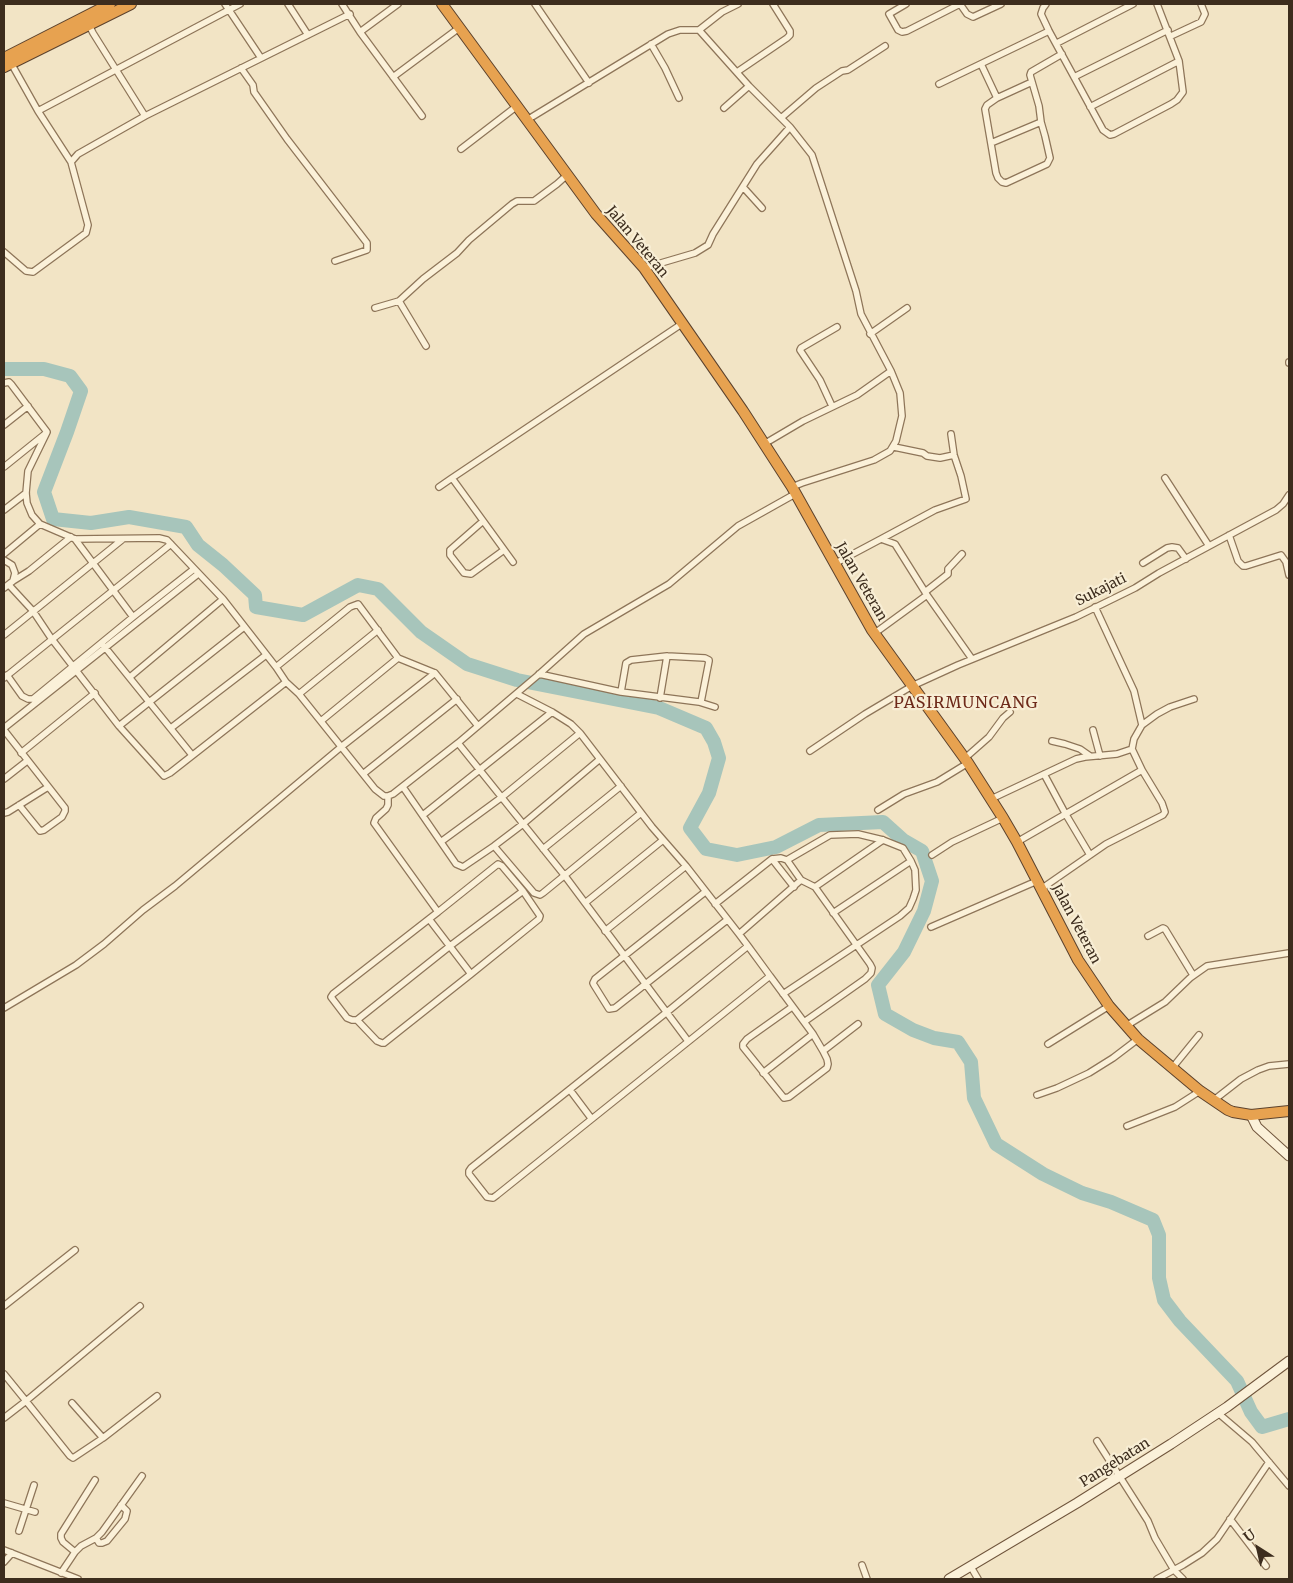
<!DOCTYPE html>
<style>
body{margin:0}
#map{position:relative;width:1293px;height:1583px;overflow:hidden;background:#f2e4c5;font-family:Merriweather,serif}
canvas{display:block}
.frame{position:absolute;inset:0;border:5px solid #3d2d1e;pointer-events:none}
.north{position:absolute;left:1233px;top:1523px;width:50px;height:50px;-webkit-text-stroke:4px #f8eed5;paint-order:stroke;rotate:325deg;font-size:14px;font-weight:700;line-height:20px;text-align:center;color:#3d2d1e}
.north::after{content:'';display:block;margin:auto;width:18px;height:22px;background:#3d2d1e;clip-path:polygon(50% 0,100% 100%,50% 72%,0 100%)}
</style>
<div id="map">
<canvas width="1293" height="1583"></canvas>
<div class="frame"></div>
<div class="north">U</div>
</div>
<script>
const context = document.querySelector('canvas').getContext('2d');
context.lineJoin = 'round';
const shape = rows => new Path2D(rows.map(r => 'M' + r).join(''));
function strokePath(path, color, width, dash) { context.strokeStyle = color; context.lineWidth = width; context.lineCap = dash ? 'butt' : 'round'; context.setLineDash(dash || []); context.stroke(path); }
function drawText(font, color, halo, rows, align = 'center') {
  context.font = font + ' Merriweather,serif'; context.lineWidth = 4.5; context.setLineDash([]); context.textBaseline = 'middle'; context.strokeStyle = halo; context.fillStyle = color; for (const [text, x, y, turn = 0] of rows) {
    context.save(); context.translate(x, y); context.rotate((+turn || 0) * Math.PI / 180); context.textAlign = isNaN(turn) ? turn : align; if (halo) context.strokeText(text, 0, 0); context.fillText(text, 0, 0); context.restore();
  }
}
const river = shape([
 [4,369,44,369,70,376,81,391,67,432,44,492,53,519,91,523,129,517,186,527,198,545,223,565,255,595,256,607,303,615,358,585,378,589,421,632,467,664,517,680,659,708,706,728,714,742,719,758,709,793,690,828,706,849,737,855,776,847,819,825,883,822,903,840,922,851,932,881,924,911,904,952,878,985,885,1014,913,1030,934,1038,958,1042,971,1062,974,1098,996,1144,1043,1174,1082,1193,1111,1202,1153,1220,1159,1235,1159,1278,1164,1300,1180,1321,1237,1381,1251,1412,1262,1427,1289,1419]
]);
const street = shape([
 [225,4,261,58],
 [288,4,308,35],
 [342,4,360,32,422,116],
 [535,4,589,83],
 [906,4,889,14,898,30,902,32,907,31,960,4],
 [960,4,967,14,973,17,1001,4],
 [1046,4,1043,8,1041,14,1049,31,1103,130,1110,135,1114,134,1171,104,1177,100,1183,92,1179,61,1157,4],
 [89,25,93,33,145,116],
 [699,30,749,86,790,127,812,155,856,291,861,314,891,371,900,393,902,416,896,441,890,451,874,460,802,483,792,487],
 [360,32,398,4],
 [1171,36,1201,22,1205,14,1201,4],
 [1057,43,1133,4],
 [651,44,665,68,679,98],
 [11,63,38,111,71,162],
 [981,64,997,98,987,105,985,109,996,173,998,178,1002,182,1006,183,1047,164,1050,158,1045,136,1041,122,991,143],
 [241,68,253,85,254,92,287,139,367,243,367,250,335,261],
 [737,72,787,38,790,35,790,31,773,4],
 [393,77,459,28],
 [1074,77,1168,30],
 [939,84,1049,31],
 [997,98,1032,82],
 [1090,107,1179,61],
 [724,108,749,86],
 [38,111,240,4],
 [781,118,816,88,842,71,848,70,885,46],
 [527,120,668,34,680,30,699,30,722,12,738,4],
 [1041,122,1039,106,1030,75,1031,72,1062,54],
 [461,149,517,106],
 [743,187,762,208],
 [4,252,26,271,33,272,86,233,88,225,71,162,78,154,145,116,350,14],
 [644,268,695,253,708,245,713,234,757,164,790,127],
 [399,301,426,346],
 [375,308,399,301,423,279,457,253,469,240,512,204,517,201,534,201,557,184,567,175],
 [870,334,907,308],
 [1289,362,1289,363],
 [4,383,9,382,11,384,47,432,28,471,26,493,27,503,32,515,40,524,75,539,159,538,167,540,223,599,276,667,286,682,299,694,375,789,384,796,388,796,393,794,458,743,537,676,584,634,669,584,738,526,795,494],
 [832,406,820,380,800,350,801,348,837,327],
 [4,425,28,406],
 [764,444,803,421,857,395,891,371],
 [894,447,923,453,927,456,940,458,954,455],
 [4,467,45,434],
 [452,478,683,323],
 [1165,478,1209,546],
 [439,487,452,478,513,562],
 [4,510,26,493],
 [482,522,450,550,450,555,464,573,471,574,504,550],
 [1229,535,1238,561,1243,566,1246,566,1281,555,1286,562,1289,575],
 [75,539,133,617],
 [881,539,935,510,966,499,961,476,954,455,951,434],
 [4,554,40,524],
 [4,560,12,565,15,573,13,581,4,588],
 [1143,563,1167,548,1172,547,1178,548,1186,559],
 [834,564,881,539,895,544,927,595,972,659],
 [13,581,29,571,71,537],
 [9,585,33,611,51,638,119,726,164,776,170,773,286,682],
 [925,592,948,574,948,569,962,554],
 [1095,607,1134,691,1142,725],
 [875,633,927,595],
 [4,635,123,539],
 [104,646,192,755],
 [276,667,350,607,358,604,398,658,435,673,478,726],
 [539,674,621,692,699,702,715,707],
 [7,675,22,696,28,699,33,699,133,617,194,569],
 [130,677,223,599],
 [4,678,171,544],
 [621,692,626,663,631,660,667,656,705,658,709,660,709,661,701,702],
 [299,694,378,630],
 [517,694,552,712,571,724,580,733,652,827,686,866,739,934,748,946,770,976,497,1195,493,1198,487,1197,469,1174,469,1171,471,1168,667,1012,748,946],
 [660,698,667,656],
 [321,721,398,658],
 [119,726,244,627],
 [4,728,198,574],
 [171,728,266,655],
 [4,730,65,808,65,811,62,817,44,830,40,831,19,805],
 [1093,730,1100,756],
 [1052,741,1065,744,1080,749,1090,756],
 [458,743,565,876,688,1041],
 [810,751,865,714,912,686,958,665,1076,617,1135,588,1159,573,1276,510,1283,504,1289,495],
 [21,753,95,693],
 [964,759,989,737,1003,718,1010,712],
 [1142,770,1132,749,1134,739,1142,725,1157,714,1170,707,1194,699],
 [363,774,457,699],
 [1044,774,1065,813,1090,855],
 [4,779,27,761],
 [403,787,456,864,463,867,494,846,523,824,600,759],
 [388,796,388,805,386,809,376,818,374,823,438,912,429,919,471,974],
 [991,799,1076,759,1085,757,1117,754,1132,749],
 [878,810,904,794,937,782,968,763],
 [4,813,8,812,48,787],
 [423,815,552,712],
 [442,841,502,797,580,733],
 [1017,842,1142,770,1162,803,1165,812,1163,815,1106,844,1041,889],
 [494,846,534,893,540,895,543,893,641,813],
 [543,849,621,786],
 [932,855,952,842,1003,818],
 [772,859,794,887],
 [787,860,801,880],
 [815,887,883,840],
 [705,892,595,979,593,983,594,985,609,1009,615,1008,727,920],
 [585,903,663,840],
 [715,904,772,859,781,858,787,860,830,835,858,834,883,840,903,848,911,861,833,913],
 [429,919,333,994,331,997,347,1018,352,1020,357,1020,377,1041,382,1043,384,1043,471,974,539,919,540,916,523,891,502,866,498,864,438,912],
 [931,927,1037,881],
 [605,931,686,866],
 [739,934,801,880,815,887,870,964,872,968,871,973,865,979,804,1022],
 [1148,936,1163,928,1165,929,1193,975],
 [783,994,900,916,909,908,913,899,916,890,915,870,911,861],
 [792,1007,747,1039,743,1044,743,1047,784,1098,789,1097,827,1068,828,1064,827,1059,823,1051,813,1034],
 [4,1008,76,965,104,944,143,910,175,886,341,747,435,673],
 [357,1020,450,946,523,891],
 [1126,1026,1165,1002,1190,978,1207,966,1289,953],
 [1048,1044,1109,1006],
 [823,1051,858,1024],
 [1173,1067,1199,1035],
 [763,1073,813,1034,770,976],
 [570,1090,591,1118],
 [1037,1095,1057,1088,1089,1073,1113,1058,1138,1039],
 [1214,1100,1241,1079,1258,1070,1269,1066,1289,1064],
 [1127,1126,1175,1107,1200,1091],
 [4,1306,75,1250],
 [140,1306,26,1401,70,1456,73,1458,103,1438,157,1396],
 [4,1374,26,1401,4,1418],
 [72,1403,103,1438],
 [1218,1413,1252,1442,1289,1486],
 [1097,1441,1148,1521,1155,1538,1174,1570,1183,1579],
 [4,1503,35,1512],
 [1230,1519,1266,1566],
 [19,1531,34,1485],
 [96,1538,99,1543,102,1543,107,1541,125,1519,127,1511,121,1505],
 [4,1550,78,1579],
 [75,1552,63,1542,61,1538,61,1534,95,1480],
 [4,1562,12,1553],
 [862,1565,867,1579],
 [971,1567,978,1579],
 [61,1573,75,1552,81,1546,96,1538,102,1532,142,1476],
 [1157,1579,1183,1565,1202,1553,1217,1539,1269,1462]
]);
const secondary = shape([
 [1251,1115,1257,1127,1289,1156],
 [949,1579,1077,1503,1171,1444,1227,1407,1289,1361]
]);
const highway = shape([
 [442,4,596,214,644,268,743,411,792,487,872,630,968,763,1003,818,1017,842,1078,960,1109,1006,1138,1039,1200,1091,1228,1110,1233,1112,1251,1115,1289,1111],
 [4,58,110,4],
 [4,67,131,4]
]);
const streetNames = [
 ["Jalan Veteran",637,242,50],
 ["Jalan Veteran",861,582,60],
 ["Sukajati",1101,590,-27],
 ["Jalan Veteran",1076,924,62],
 ["Pangebatan",1115,1463,-32]
];
const quarterNames = [
 ["PASIRMUNCANG",966,703]
];
strokePath(river, '#a7c5bb', 14);
strokePath(street, '#8e7559', 8);
strokePath(secondary, '#70553c', 11);
strokePath(highway, '#5c422d', 12);
strokePath(street, '#fbf1d9', 5.5);
strokePath(secondary, '#fbf1d9', 9);
strokePath(highway, '#e7a250', 10);
drawText('14px', '#3d2d1e', '#f8eed5', streetNames);
context.letterSpacing = '1px';
drawText('16px', '#6e2a1a', '#f8eed5', quarterNames);
context.letterSpacing = '0px';
</script>
